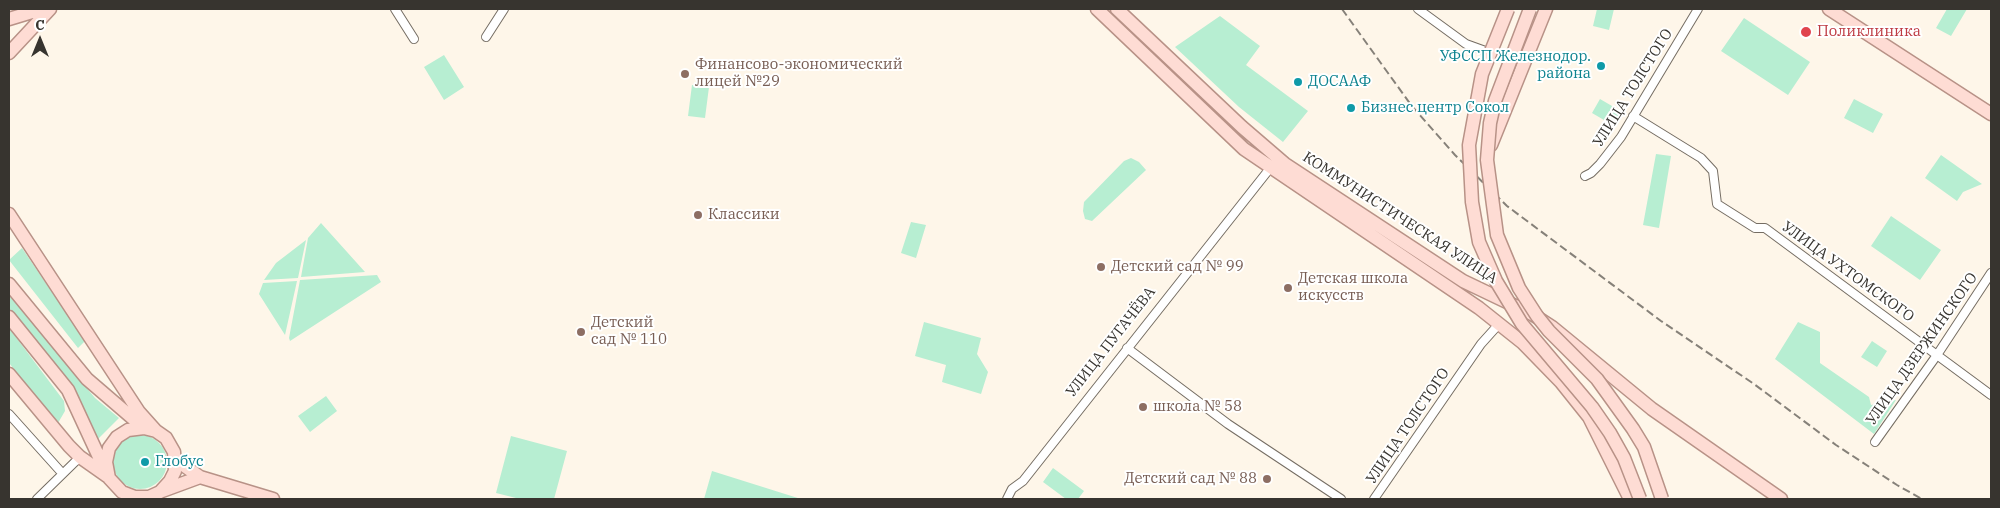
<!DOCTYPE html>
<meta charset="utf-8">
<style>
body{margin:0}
#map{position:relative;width:2000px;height:508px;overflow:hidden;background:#fef6e9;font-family:"IBM Plex Serif",serif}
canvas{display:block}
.frame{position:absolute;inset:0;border:10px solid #37342f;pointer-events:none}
.north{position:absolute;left:15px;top:15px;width:50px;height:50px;-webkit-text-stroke:4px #fff;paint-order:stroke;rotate:0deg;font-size:14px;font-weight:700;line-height:20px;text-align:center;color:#37342f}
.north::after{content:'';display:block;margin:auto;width:18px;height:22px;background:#37342f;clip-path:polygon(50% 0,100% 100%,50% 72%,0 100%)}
</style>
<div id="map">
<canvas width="2000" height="508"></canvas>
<div class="frame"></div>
<div class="north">С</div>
</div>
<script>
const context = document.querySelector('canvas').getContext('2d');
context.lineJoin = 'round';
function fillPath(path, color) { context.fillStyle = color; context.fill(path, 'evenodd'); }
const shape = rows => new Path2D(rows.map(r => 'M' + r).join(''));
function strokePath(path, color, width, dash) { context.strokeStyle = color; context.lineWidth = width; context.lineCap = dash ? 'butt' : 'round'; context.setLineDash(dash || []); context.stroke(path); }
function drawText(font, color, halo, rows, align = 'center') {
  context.font = font + ' "IBM Plex Serif",serif'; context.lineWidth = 4; context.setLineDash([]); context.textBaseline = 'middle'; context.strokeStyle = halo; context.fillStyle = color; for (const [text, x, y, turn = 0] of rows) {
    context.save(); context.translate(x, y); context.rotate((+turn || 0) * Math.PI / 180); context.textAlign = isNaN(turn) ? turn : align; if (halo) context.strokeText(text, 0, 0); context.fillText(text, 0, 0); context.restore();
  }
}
const green = shape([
 [1597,9,1614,9,1609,30,1593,26],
 [1947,9,1967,9,1951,36,1936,28],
 [1220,16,1260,46,1246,65,1308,111,1283,142,1239,107,1175,47],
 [1744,18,1810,62,1788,95,1721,51],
 [444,55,464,87,444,100,424,67],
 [692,85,709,87,705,118,688,116],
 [1600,99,1624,113,1616,127,1592,113],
 [1854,99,1883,114,1873,133,1844,118],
 [1656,154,1671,156,1659,228,1643,225],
 [1941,155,1982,184,1963,192,1957,201,1925,178],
 [1131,158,1139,162,1146,170,1092,221,1085,219,1083,211,1084,202,1124,161],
 [1891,216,1941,250,1920,280,1871,246],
 [911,222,926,225,916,258,901,253],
 [321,223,365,272,301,277,308,238],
 [306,240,298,278,264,280,276,263],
 [22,248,85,341,78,348,9,260],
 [377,275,381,282,290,341,289,338,300,280],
 [297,281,285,335,259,294,263,283],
 [9,295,95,398,119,418,97,440,74,390,9,308],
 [924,322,981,338,977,354,988,372,981,394,942,382,946,365,915,356],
 [1798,322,1820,332,1820,363,1869,397,1871,405,1896,400,1874,434,1775,359],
 [9,328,64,401,65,411,58,423,9,363],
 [1872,341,1887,351,1877,367,1861,357],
 [326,396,337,411,310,432,298,416],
 '113 462a27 27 0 1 1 54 0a27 27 0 1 1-54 0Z',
 [511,436,567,451,554,499,520,499,496,493],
 [1053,468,1084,491,1078,499,1066,499,1043,482],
 [712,471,801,499,704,499]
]);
const minor = shape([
 [395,9,414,39],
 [1418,9,1466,44,1513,61],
 [486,37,504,9],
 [1633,116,1701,158,1713,171,1717,204,1755,228,1765,228,1991,395],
 [1585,176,1591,173,1600,164,1621,137,1698,9],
 [1127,348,1228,424,1341,499],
 [9,414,62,473],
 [1875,442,1937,355,1991,273],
 [37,499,80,457],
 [1007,499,1012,489,1023,481,1271,167],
 [1374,499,1481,344,1499,324]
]);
const primary = shape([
 [1097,9,1244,149,1479,308,1523,343,1561,382,1589,417,1630,499],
 [1117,9,1242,127,1285,164,1463,281,1532,314,1552,327,1652,409,1781,499],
 [1829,9,1991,114],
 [9,19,42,9],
 [9,53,50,9],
 [1491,145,1546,9],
 [9,214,139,412,156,431,166,438,174,452,175,471,170,481,160,492,149,497,135,497,122,492,109,478,106,462,109,448,117,437,128,430,144,428,156,431],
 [9,284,87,379,144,428],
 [9,317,68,390,105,470],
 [9,374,69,446,80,457,107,476],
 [176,460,200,477,273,499],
 [162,491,200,477]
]);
const rail = shape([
 [1342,9,1411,105,1455,155,1507,206,1661,321,1754,384,1836,445,1897,485,1922,499]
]);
const primaryBridge = shape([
 [1508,9,1482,74,1469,145,1472,202,1479,242,1496,281,1522,324,1592,407,1610,433,1624,458,1640,499],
 [1530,9,1495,101,1490,123,1487,160,1497,235,1519,288,1537,316,1549,331,1597,379,1633,429,1644,447,1662,499]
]);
const markers = [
 [1806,32,6,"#e0444e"],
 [1601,66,5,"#0f9aa8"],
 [685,74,5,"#8d6e63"],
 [1298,82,5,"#0f9aa8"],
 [1351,108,5,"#0f9aa8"],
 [698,215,5,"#8d6e63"],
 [1101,267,5,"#8d6e63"],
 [1288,288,5,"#8d6e63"],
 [581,332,5,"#8d6e63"],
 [1143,407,5,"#8d6e63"],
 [145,462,5,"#0f9aa8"],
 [1267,479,5,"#8d6e63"]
];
const healthNames = [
 ["Поликлиника",1817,32]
];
const cultureNames = [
 ["УФССП Железнодор.",1591,57,"right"],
 ["района",1591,74,"right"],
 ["ДОСААФ",1308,82],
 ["Бизнес центр Сокол",1361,108],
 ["Глобус",155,462]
];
const educationNames = [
 ["Финансово-экономический",695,65],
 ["лицей №29",695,82],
 ["Классики",708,215],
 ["Детский сад № 99",1111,267],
 ["Детская школа",1298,279],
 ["искусств",1298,296],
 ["Детский",591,323],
 ["сад № 110",591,340],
 ["школа № 58",1153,407],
 ["Детский сад № 88",1257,479,"right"]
];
const streetNames = [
 ["УЛИЦА ТОЛСТОГО",1633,88,-58],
 ["КОММУНИСТИЧЕСКАЯ УЛИЦА",1400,218,33],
 ["УЛИЦА УХТОМСКОГО",1848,272,36],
 ["УЛИЦА ПУГАЧЁВА",1111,342,-52],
 ["УЛИЦА ДЗЕРЖИНСКОГО",1922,349,-55],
 ["УЛИЦА ТОЛСТОГО",1408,426,-56]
];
fillPath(green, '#b7eed2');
strokePath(minor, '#756d63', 10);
strokePath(primary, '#b89287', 15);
strokePath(minor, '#fff', 8);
strokePath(primary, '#fedcd4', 12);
strokePath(rail, '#868179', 2, [8, 4]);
strokePath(primaryBridge, '#b89287', 15, []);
strokePath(primaryBridge, '#fedcd4', 12);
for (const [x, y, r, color] of markers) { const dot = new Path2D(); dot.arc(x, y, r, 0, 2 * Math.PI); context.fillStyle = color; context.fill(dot); strokePath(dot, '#fff', 2); }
drawText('15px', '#be3a42', '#fff', healthNames, 'left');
drawText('15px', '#0d838f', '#fff', cultureNames, 'left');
drawText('15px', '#785e54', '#fff', educationNames, 'left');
drawText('15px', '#37342f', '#fff', streetNames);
</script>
